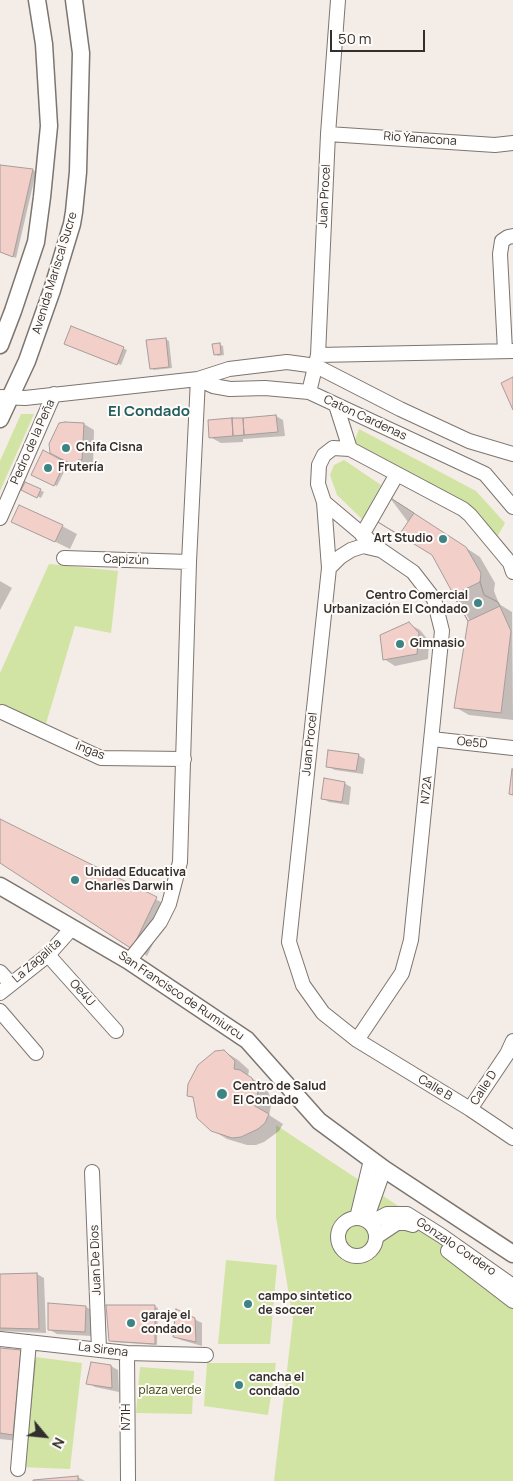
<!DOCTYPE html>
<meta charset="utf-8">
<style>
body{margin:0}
#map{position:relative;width:513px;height:1481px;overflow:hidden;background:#f4ece7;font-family:Manrope,sans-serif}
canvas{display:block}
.north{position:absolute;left:20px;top:1411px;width:50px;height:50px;-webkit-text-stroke:4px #fefbf8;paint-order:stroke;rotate:118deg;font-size:14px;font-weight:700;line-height:20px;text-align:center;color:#322f2d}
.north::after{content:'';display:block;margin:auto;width:18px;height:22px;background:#322f2d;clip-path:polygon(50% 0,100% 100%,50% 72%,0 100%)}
.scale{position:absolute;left:330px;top:30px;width:95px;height:22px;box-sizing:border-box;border:2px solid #322f2d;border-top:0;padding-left:6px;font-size:15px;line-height:18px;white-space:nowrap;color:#322f2d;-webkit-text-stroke:4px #fefbf8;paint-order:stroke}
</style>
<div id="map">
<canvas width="513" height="1481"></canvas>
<div class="north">N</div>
<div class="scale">50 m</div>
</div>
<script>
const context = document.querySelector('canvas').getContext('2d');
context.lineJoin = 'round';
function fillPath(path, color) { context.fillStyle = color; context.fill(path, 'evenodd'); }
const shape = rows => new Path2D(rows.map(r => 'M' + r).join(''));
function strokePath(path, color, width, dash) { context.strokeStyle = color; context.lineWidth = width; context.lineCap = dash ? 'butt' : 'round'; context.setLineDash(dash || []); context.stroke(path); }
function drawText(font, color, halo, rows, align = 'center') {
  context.font = font + ' Manrope,sans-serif'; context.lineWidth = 4; context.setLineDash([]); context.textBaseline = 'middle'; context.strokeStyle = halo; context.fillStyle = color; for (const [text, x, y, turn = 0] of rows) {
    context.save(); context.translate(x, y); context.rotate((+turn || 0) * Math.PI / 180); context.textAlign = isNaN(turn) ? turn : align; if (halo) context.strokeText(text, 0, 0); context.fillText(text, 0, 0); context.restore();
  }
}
const green = shape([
 [21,414,34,414,0,491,0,461],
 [359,429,476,491,505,523,497,537,471,508,354,443],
 [344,460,381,485,362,519,337,495,330,475,334,465],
 [49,564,118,571,111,633,75,626,45,727,0,705,0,673],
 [276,1125,513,1282,513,1481,274,1481,293,1319,276,1217],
 [226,1260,277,1265,270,1344,218,1344],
 [35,1357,82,1363,70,1469,19,1467],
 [207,1363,276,1363,268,1415,204,1406],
 [140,1367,194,1371,192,1414,136,1413]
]);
const shadow = shape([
 [0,166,33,170,36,172,16,258,0,251],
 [71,328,127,350,121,365,68,345],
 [166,339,169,341,172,368,154,370,151,368],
 [219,344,223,346,224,355,218,356,215,354],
 [276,416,283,420,285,436,243,439,243,442,221,443,210,437],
 [84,424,94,430,93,465,89,465,86,471,69,462,57,486,35,476,59,460],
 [26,484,44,492,41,498,23,489],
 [390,498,480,557,495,583,494,591,499,604,512,612,513,720,469,715,455,707,470,621,432,554],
 [13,521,62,526,77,534,70,549],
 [0,581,12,588,0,610],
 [409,624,420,630,429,641,428,659,395,666,384,659],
 [358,755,365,759,363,774,335,770,327,766],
 [344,783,351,787,349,805,329,802,322,798],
 [0,821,171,907,147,956,0,862],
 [224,1051,238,1060,249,1070,248,1076,266,1087,272,1101,269,1115,283,1124,279,1131,264,1142,256,1145,247,1145,227,1139,212,1130,195,1099,188,1095,199,1065,215,1052],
 [37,1274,44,1278,46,1333,0,1331,0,1275],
 [154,1306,158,1308,157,1345,113,1342,110,1340],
 [86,1307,93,1311,92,1336,57,1334,50,1330],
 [194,1319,202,1323,202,1346,181,1340,174,1336],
 [0,1349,21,1351,36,1360,28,1442,0,1439],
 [111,1366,118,1370,119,1392,95,1387,88,1383],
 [78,1477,85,1481,34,1481]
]);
const building = shape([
 [0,165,33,169,13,257,0,252,0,165],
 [71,326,124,347,117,365,64,344,71,326],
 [166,338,169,367,150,369,146,340,166,338],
 [220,343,221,354,214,355,212,344,220,343],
 [513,377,513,410,501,383,513,377],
 [276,415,278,432,244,435,243,418,276,415],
 [232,418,233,436,209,438,208,420,232,418],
 [232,418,243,418,244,435,233,436,232,418],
 [65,422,84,423,82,460,78,460,75,466,50,453,49,444,59,423,65,422],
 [43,450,65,462,54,486,31,475,43,450],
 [25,482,41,489,37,498,21,490,25,482],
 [389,497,466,547,481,573,480,582,484,595,498,602,511,631,501,713,454,708,468,621,432,555,373,519,389,497],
 [389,497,414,513,399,535,373,519,389,497],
 [19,505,63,525,55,542,11,522,19,505],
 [480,582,484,595,498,602,500,606,468,621,453,595,480,582],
 [409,622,419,633,417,654,383,660,380,635,409,622],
 [328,750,359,754,356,771,326,767,328,750],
 [512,769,513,769,513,795,509,794,512,769],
 [324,778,345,782,342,802,321,799,324,778],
 [0,819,157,897,132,949,0,863,0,819],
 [224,1050,235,1061,234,1069,240,1070,252,1078,258,1092,255,1106,269,1114,265,1123,258,1129,241,1137,232,1138,211,1131,197,1118,193,1097,187,1096,188,1084,198,1065,215,1051,224,1050],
 [37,1273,39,1329,0,1328,0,1274,37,1273],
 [48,1303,86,1306,85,1332,48,1330,48,1303],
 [106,1305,155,1305,155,1344,109,1341,106,1305],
 [176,1309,195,1318,196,1342,173,1337,176,1309],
 [0,1348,21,1350,13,1435,0,1433,0,1348],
 [91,1362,111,1365,112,1388,86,1384,91,1362],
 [78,1476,78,1481,33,1481,33,1480,78,1476]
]);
const minor = shape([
 [328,134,495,145,513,143],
 [505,351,500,254,502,241,508,237,513,236],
 [318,355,513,351],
 [198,379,213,386,230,389,265,388,309,392,485,474,513,507],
 [309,392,318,355,328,134,338,0],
 [0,397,25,398,198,379,229,369,287,362,316,366,400,409,469,441,513,454],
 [336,405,350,449],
 [324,502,381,550,413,572,434,599,442,631,411,940,402,973,357,1040],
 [0,518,54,394],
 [362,535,397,474],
 [64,558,189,562],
 [329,568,340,557,351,550,363,546,380,550],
 [513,572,510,563,470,515,463,509,350,449,333,448,324,455,319,465,318,484,324,502,329,568,289,942,303,985,323,1013,357,1040,470,1109,513,1138],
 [2,712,101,758,184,759],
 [432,739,513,748],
 [48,955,116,1031],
 [129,961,160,922,169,904,180,862,189,562,198,379],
 [0,972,11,984],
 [0,993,48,955,72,928],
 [0,1011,36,1053],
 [470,1109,507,1054,513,1041],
 [92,1172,99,1349],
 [357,1218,371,1160],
 '338 1237a19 19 0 1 1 38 0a19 19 0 1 1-38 0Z',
 [366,1220,384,1169],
 [370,1223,387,1214,407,1214,442,1236,513,1286],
 [376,1237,397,1223,406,1223,413,1225],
 [448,1251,513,1301],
 [0,1339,127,1353,206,1355],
 [127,1353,128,1481],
 [18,1469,29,1342]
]);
const major = shape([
 [0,345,13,311,36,242,42,197,49,126,44,44,37,0],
 [0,419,27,361,52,290,72,224,74,212,78,172,81,53,74,0],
 [0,886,129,961,247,1040,319,1121,384,1169,513,1254]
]);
const markers = [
 [66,448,5,"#3c8584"],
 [48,468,5,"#3c8584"],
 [443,539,5,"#3c8584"],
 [478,603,5,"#3c8584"],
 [400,644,5,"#3c8584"],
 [75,880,5,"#3c8584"],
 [222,1094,6,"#3c8584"],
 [248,1304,5,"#3c8584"],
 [131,1323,5,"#3c8584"],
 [239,1385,5,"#3c8584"]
];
const streetNames = [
 ["Rio Yanacona",420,139,4],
 ["Juan Procel",325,196,-87],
 ["Avenida Mariscal Sucre",55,273,-73],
 ["Caton Cardenas",365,418,25],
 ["Pedro de la Peña",33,442,-66],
 ["Capizún",126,560,2],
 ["Oe5D",472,743,6],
 ["Juan Procel",310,744,-84],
 ["Ingas",90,751,21],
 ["N72A",427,790,-84],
 ["La Zagalita",37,961,-41],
 ["Oe4U",82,993,48],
 ["San Francisco de Rumiurcu",181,996,34],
 ["Calle B",435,1088,31],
 ["Calle D",484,1088,-57],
 ["Gonzalo Cordero",456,1247,34],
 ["Juan De Dios",96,1260,-92],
 ["La Sirena",103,1350,7],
 ["N71H",127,1417,-90]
];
const poiNames = [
 ["Chifa Cisna",76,448],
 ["Frutería",58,468],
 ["Art Studio",433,539,"right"],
 ["Centro Comercial",468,596,"right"],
 ["Urbanización El Condado",468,610,"right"],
 ["Gimnasio",410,644],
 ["Unidad Educativa",85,873],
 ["Charles Darwin",85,887],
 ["Centro de Salud",233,1087],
 ["El Condado",233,1101],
 ["campo sintetico",258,1297],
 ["de soccer",258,1311],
 ["garaje el",141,1316],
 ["condado",141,1330],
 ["cancha el",249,1378],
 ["condado",249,1392]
];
const parkNames = [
 ["plaza verde",170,1391]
];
const quarterNames = [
 ["El Condado",149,412]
];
fillPath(green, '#d1e4a4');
fillPath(shadow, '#0003');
fillPath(building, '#f3cfc9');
strokePath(building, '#a69d9b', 1);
strokePath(minor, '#7c7570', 16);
strokePath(major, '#7c7570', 19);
strokePath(minor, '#fff', 14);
strokePath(major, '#fff', 16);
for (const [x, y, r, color] of markers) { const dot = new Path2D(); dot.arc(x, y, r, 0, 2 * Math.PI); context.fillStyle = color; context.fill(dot); strokePath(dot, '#fefbf8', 2); }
drawText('12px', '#322f2d', '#fefbf8', streetNames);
drawText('bold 12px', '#322f2d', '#fefbf8', poiNames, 'left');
drawText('12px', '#384408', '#fefbf8', parkNames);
drawText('bold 15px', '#235e5e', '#fefbf8', quarterNames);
</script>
